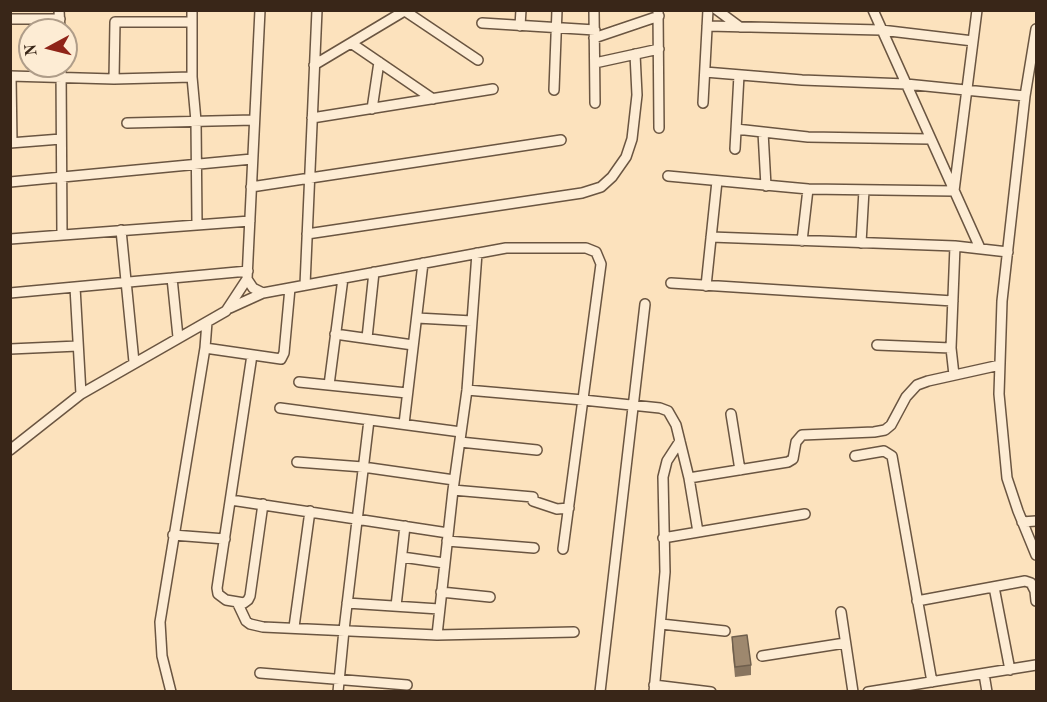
<!DOCTYPE html>
<style>
body{margin:0}
#map{position:relative;width:1047px;height:702px;overflow:hidden;background:#fce2bd;font-family:"Old Standard TT",serif}
canvas{display:block}
.frame{position:absolute;inset:0;border:12px solid #392618;pointer-events:none}
.north{position:absolute;left:18px;top:18px;width:60px;height:60px;box-sizing:border-box;background:#fdecd4;border:2px solid #af9d89;border-radius:50%;rotate:263deg;font-size:16px;font-weight:700;line-height:24px;text-align:center;color:#392618}
.north::after{content:'';display:block;margin:auto;width:21px;height:27px;background:#8f2418;clip-path:polygon(50% 0,100% 100%,50% 72%,0 100%)}
</style>
<div id="map">
<canvas width="1047" height="702"></canvas>
<div class="frame"></div>
<div class="north">N</div>
</div>
<script>
const context = document.querySelector('canvas').getContext('2d');
context.lineJoin = 'round';
const shape = rows => new Path2D(rows.map(r => 'M' + r).join(''));
function strokePath(path, color, width, dash) { context.strokeStyle = color; context.lineWidth = width; context.lineCap = dash ? 'butt' : 'round'; context.setLineDash(dash || []); context.stroke(path); }
function fillPath(path, color) { context.fillStyle = color; context.fill(path, 'evenodd'); }
const street = shape([
 [59,10,60,30],
 [192,10,192,77,196,121,197,224],
 [594,10,595,103],
 [658,10,659,128],
 [717,10,740,27],
 [873,10,980,248],
 [405,11,478,60],
 [10,19,60,19],
 [482,23,595,30],
 [520,26,521,10],
 [707,26,881,30,973,41],
 [1036,29,1025,96,1002,301,999,394,1007,478,1018,511,1036,555],
 [594,38,659,16],
 [351,43,433,99],
 [595,63,659,49],
 [314,65,406,10],
 [61,66,62,235],
 [705,72,802,80,906,84,1025,96],
 [10,76,114,79,192,77],
 [11,76,12,142],
 [114,79,115,22,191,22],
 [554,90,557,10],
 [703,103,708,10],
 [372,109,379,62],
 [312,118,493,89],
 [127,123,254,120],
 [736,129,808,137,930,139],
 [763,132,766,186],
 [10,143,61,139],
 [735,149,739,75],
 [668,176,808,189,954,191,977,10],
 [10,182,252,159],
 [251,187,561,140],
 [121,230,134,362],
 [307,234,582,193,601,187,612,177,626,157,632,139,637,95,635,54],
 [711,237,955,246,1008,252],
 [10,239,250,221],
 [802,241,808,189],
 [861,243,864,190],
 [172,278,178,337],
 [247,279,253,288,263,293,506,248,586,248,596,252,601,264,563,549],
 [671,283,953,301],
 [305,285,317,10],
 [706,286,717,181],
 [75,287,81,394],
 [10,293,248,271],
 [230,308,263,293],
 [417,318,472,321],
 [335,334,413,345],
 [367,338,374,272],
 [877,345,951,348,955,246],
 [205,348,281,359,284,353,290,288],
 [951,348,954,375],
 [10,349,78,346],
 [252,355,217,588,218,594,226,600,244,603,248,600,250,596,263,504],
 [299,382,407,393],
 [329,385,343,278],
 [467,390,583,400,660,408,668,411,676,425,689,478,698,532],
 [280,408,461,432],
 [731,414,740,470],
 [404,424,423,263],
 [460,442,537,450],
 [10,450,81,394,226,311,247,279,260,10],
 [855,456,884,451,892,456,932,682],
 [297,462,363,467,454,480],
 [689,478,788,462,793,459,796,442,802,435,874,432,885,430,891,425,906,397,917,385,928,381,1000,365],
 [453,490,533,497],
 [231,500,448,533],
 [533,501,557,509,569,508],
 [1022,522,1036,521],
 [173,535,225,539],
 [663,538,805,514],
 [447,541,534,548],
 [402,557,444,563],
 [994,587,1010,670],
 [441,592,490,597],
 [917,601,1025,581,1031,583,1035,591,1036,601],
 [237,602,246,621,250,624,263,627,437,635,574,632],
 [347,603,439,609],
 [396,606,405,526],
 [841,612,853,692],
 [661,624,725,631],
 [294,627,310,511],
 [437,635,453,490,467,390,477,253],
 [762,656,845,643],
 [260,673,407,685],
 [984,674,987,692],
 [654,685,711,692],
 [171,692,162,656,160,622,205,348,207,322],
 [338,692,344,630,369,420],
 [600,692,645,304],
 [654,692,665,572,663,477,667,461,680,441],
 [868,692,1036,665]
]);
const wall = shape([
 [732,637,751,665,751,675,735,677,732,646]
]);
const building = shape([
 [747,635,751,665,735,667,732,637,747,635]
]);
strokePath(street, '#6a5541', 12);
strokePath(street, '#fdecd4', 9);
fillPath(wall, '#88755f');
fillPath(building, '#9e886e');
strokePath(building, '#6f5f4d', 1.5);
</script>
